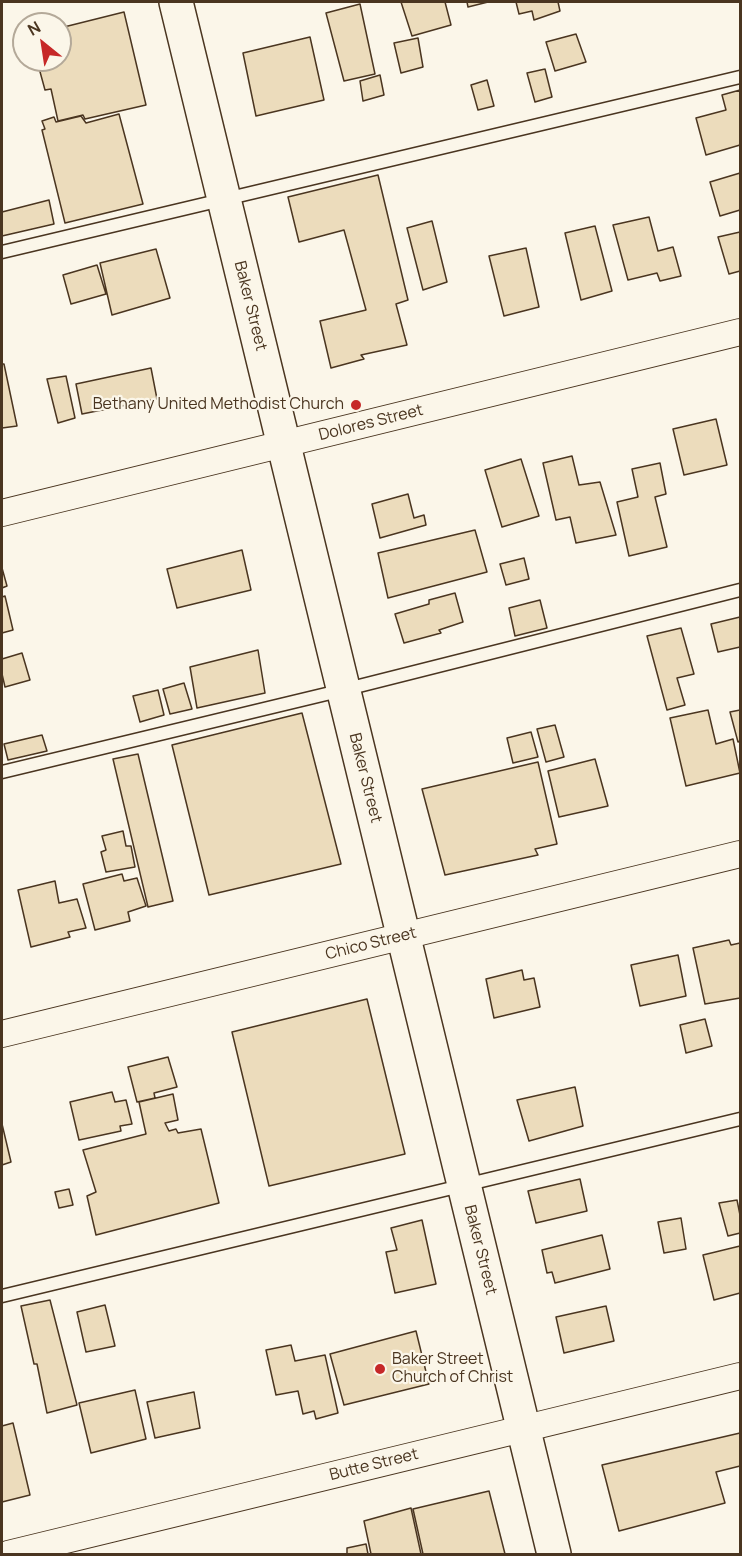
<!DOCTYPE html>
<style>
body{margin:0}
#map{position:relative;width:742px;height:1556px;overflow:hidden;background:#fbf6e9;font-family:Manrope,sans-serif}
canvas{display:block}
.frame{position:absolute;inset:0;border:3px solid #4a3520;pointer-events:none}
.north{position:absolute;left:12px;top:12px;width:60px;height:60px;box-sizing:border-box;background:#fbf6e9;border:2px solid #b4a999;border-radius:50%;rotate:330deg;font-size:16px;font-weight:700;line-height:24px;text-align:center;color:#4a3520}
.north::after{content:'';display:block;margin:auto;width:21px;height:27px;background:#c62828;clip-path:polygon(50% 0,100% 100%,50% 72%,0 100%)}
</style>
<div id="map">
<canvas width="742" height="1556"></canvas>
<div class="frame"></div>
<div class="north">N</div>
</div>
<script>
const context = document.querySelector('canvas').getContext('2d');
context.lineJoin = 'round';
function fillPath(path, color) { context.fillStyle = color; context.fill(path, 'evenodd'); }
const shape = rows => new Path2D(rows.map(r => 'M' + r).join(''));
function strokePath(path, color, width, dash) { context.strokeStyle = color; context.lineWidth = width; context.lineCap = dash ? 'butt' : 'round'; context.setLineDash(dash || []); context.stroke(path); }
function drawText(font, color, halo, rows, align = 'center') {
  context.font = font + ' Manrope,sans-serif'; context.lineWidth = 4.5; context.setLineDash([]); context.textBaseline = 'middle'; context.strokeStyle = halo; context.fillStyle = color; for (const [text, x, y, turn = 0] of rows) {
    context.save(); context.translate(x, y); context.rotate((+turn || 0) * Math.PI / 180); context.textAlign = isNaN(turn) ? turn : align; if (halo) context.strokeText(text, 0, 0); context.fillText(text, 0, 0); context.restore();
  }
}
const building = shape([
 [401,2,445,2,451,25,412,36,401,2],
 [467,2,488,2,468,7,467,2],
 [516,2,558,2,560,11,534,20,532,11,519,14,516,2],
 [360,4,375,74,344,81,326,13,360,4],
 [124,12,146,105,85,119,83,115,58,121,51,89,45,90,39,68,43,68,41,60,60,60,60,28,124,12],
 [576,34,586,62,555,71,546,42,576,34],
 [310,37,324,100,256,116,243,53,310,37],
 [418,38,423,67,401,73,394,43,418,38],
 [545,69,552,97,535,102,527,73,545,69],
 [380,75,384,95,363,101,360,81,380,75],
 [487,80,494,106,478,110,471,85,487,80],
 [740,90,740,145,706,155,696,118,726,110,722,95,740,90],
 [119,114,143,204,65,223,42,130,45,129,42,121,54,117,56,122,81,116,86,123,119,114],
 [740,173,740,210,720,216,710,182,740,173],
 [378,175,408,300,396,304,407,345,361,355,364,359,331,368,320,321,366,310,344,230,299,242,288,197,378,175],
 [49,200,54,224,2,236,2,212,49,200],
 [649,217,658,251,673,247,681,276,660,281,657,273,628,280,613,225,649,217],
 [432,221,447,282,423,290,407,228,432,221],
 [595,226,612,291,581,300,565,233,595,226],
 [740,232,740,271,729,274,718,237,740,232],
 [526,248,539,307,504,316,489,256,526,248],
 [156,249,170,298,112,315,100,263,156,249],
 [97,265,106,294,71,304,63,275,97,265],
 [2,364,4,364,17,426,2,428,2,364],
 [151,368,157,399,82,414,76,384,151,368],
 [66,376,75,418,58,423,47,379,66,376],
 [716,419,727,465,684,475,673,429,716,419],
 [572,456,579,485,600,482,616,535,576,543,570,517,556,520,543,463,572,456],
 [521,459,539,516,502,527,485,470,521,459],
 [660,463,666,494,655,497,667,547,629,556,617,502,638,497,632,469,660,463],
 [408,494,414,518,424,515,426,525,380,538,372,504,408,494],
 [475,530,487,572,388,598,378,553,475,530],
 [242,550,251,590,177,608,167,569,242,550],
 [524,558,529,579,506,585,500,564,524,558],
 [2,568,7,586,2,588,2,568],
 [455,593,463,622,439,630,441,633,404,643,395,614,429,604,429,600,455,593],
 [5,596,13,630,2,633,2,597,5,596],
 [540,600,547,628,515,636,509,608,540,600],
 [740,617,740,647,718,652,711,624,740,617],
 [681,628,694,674,677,678,685,705,667,710,647,636,681,628],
 [258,650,265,693,197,708,190,667,258,650],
 [22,653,30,680,5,687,2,674,2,659,22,653],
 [184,683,192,709,170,714,163,689,184,683],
 [158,690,164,715,140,722,133,696,158,690],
 [708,710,716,744,733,739,740,773,686,786,670,718,708,710],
 [740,710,740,741,738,742,730,712,740,710],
 [302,713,341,864,209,895,172,745,302,713],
 [555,725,564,757,546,762,537,729,555,725],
 [531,732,538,757,513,763,507,738,531,732],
 [42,735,47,751,8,760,4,744,42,735],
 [138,754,173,901,148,907,113,759,138,754],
 [595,759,608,806,559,817,548,771,595,759],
 [538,762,557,844,535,849,538,855,445,875,422,789,538,762],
 [123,831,126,846,131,846,135,867,106,872,101,852,106,850,102,836,123,831],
 [122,874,124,881,137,878,146,906,128,912,130,921,95,930,83,884,122,874],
 [55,881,59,903,77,899,86,928,68,932,70,937,31,947,18,890,55,881],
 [729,940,731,945,740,943,740,998,705,1004,693,948,729,940],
 [678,955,686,996,640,1006,631,965,678,955],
 [522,970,524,980,534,978,540,1007,494,1018,486,979,522,970],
 [367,999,405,1154,269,1186,232,1032,367,999],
 [705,1019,712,1046,686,1053,680,1025,705,1019],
 [168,1057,177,1087,154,1093,155,1098,137,1102,128,1067,168,1057],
 [575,1087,583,1126,529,1141,517,1100,575,1087],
 [112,1092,115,1102,126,1100,132,1124,120,1126,121,1131,79,1140,70,1102,112,1092],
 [173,1094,178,1120,165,1123,169,1131,176,1129,178,1133,201,1129,219,1203,96,1235,87,1196,96,1192,83,1150,146,1134,139,1102,173,1094],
 [2,1124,11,1162,2,1165,2,1124],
 [580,1179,587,1211,536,1223,528,1191,580,1179],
 [69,1189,73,1205,59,1208,55,1192,69,1189],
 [737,1200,740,1215,740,1233,728,1236,719,1203,737,1200],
 [681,1218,686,1249,664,1253,658,1222,681,1218],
 [422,1220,436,1284,395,1293,386,1252,397,1250,391,1228,422,1220],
 [602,1235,610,1269,555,1283,552,1272,547,1273,542,1250,602,1235],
 [740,1246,740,1293,714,1300,703,1255,740,1246],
 [50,1300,77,1405,47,1413,37,1364,34,1364,21,1306,50,1300],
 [105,1305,115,1346,86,1352,77,1312,105,1305],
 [606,1306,614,1341,564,1353,556,1317,606,1306],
 [416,1331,429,1384,344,1405,330,1354,416,1331],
 [291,1345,295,1361,325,1355,338,1413,316,1419,314,1411,303,1414,298,1391,276,1395,266,1350,291,1345],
 [135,1390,146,1439,91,1453,79,1403,135,1390],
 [194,1392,200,1428,155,1438,147,1402,194,1392],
 [13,1423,30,1495,2,1502,2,1426,13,1423],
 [740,1433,740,1466,716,1472,725,1503,619,1531,602,1465,740,1433],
 [489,1491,505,1554,423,1554,413,1509,489,1491],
 [411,1508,421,1554,371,1554,364,1521,411,1508],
 [366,1544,368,1554,347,1554,347,1548,366,1544]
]);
const lane = shape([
 [2,252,740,77],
 [2,772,343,690,740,590],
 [2,1296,740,1119]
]);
const street = shape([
 [2,513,740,332],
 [2,1034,740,854],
 [8,1554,740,1376]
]);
const secondary = shape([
 [176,2,554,1554]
]);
const markers = [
 [356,405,6,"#c62828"],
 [380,1369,6,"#c62828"]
];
const streetNames = [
 ["Baker Street",250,306,76],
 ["Dolores Street",371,423,-14],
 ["Baker Street",365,778,76],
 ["Chico Street",371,944,-14],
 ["Baker Street",480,1250,76],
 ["Butte Street",374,1465,-14]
];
const poiNames = [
 ["Bethany United Methodist Church",344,405],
 ["Baker Street",392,1360,"left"],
 ["Church of Christ",392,1378,"left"]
];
fillPath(building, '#ecdcbc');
strokePath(building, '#4a3520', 1.5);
strokePath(lane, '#4a3520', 15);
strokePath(street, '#4a3520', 28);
strokePath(secondary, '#4a3520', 36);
strokePath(lane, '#fbf6e9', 12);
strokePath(street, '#fbf6e9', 26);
strokePath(secondary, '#fbf6e9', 33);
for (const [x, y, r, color] of markers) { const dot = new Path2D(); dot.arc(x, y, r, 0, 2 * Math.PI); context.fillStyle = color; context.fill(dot); strokePath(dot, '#fbf6e9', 2); }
drawText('16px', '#4a3520', '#fbf6e9', streetNames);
drawText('16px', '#4a3520', '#fbf6e9', poiNames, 'right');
</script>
